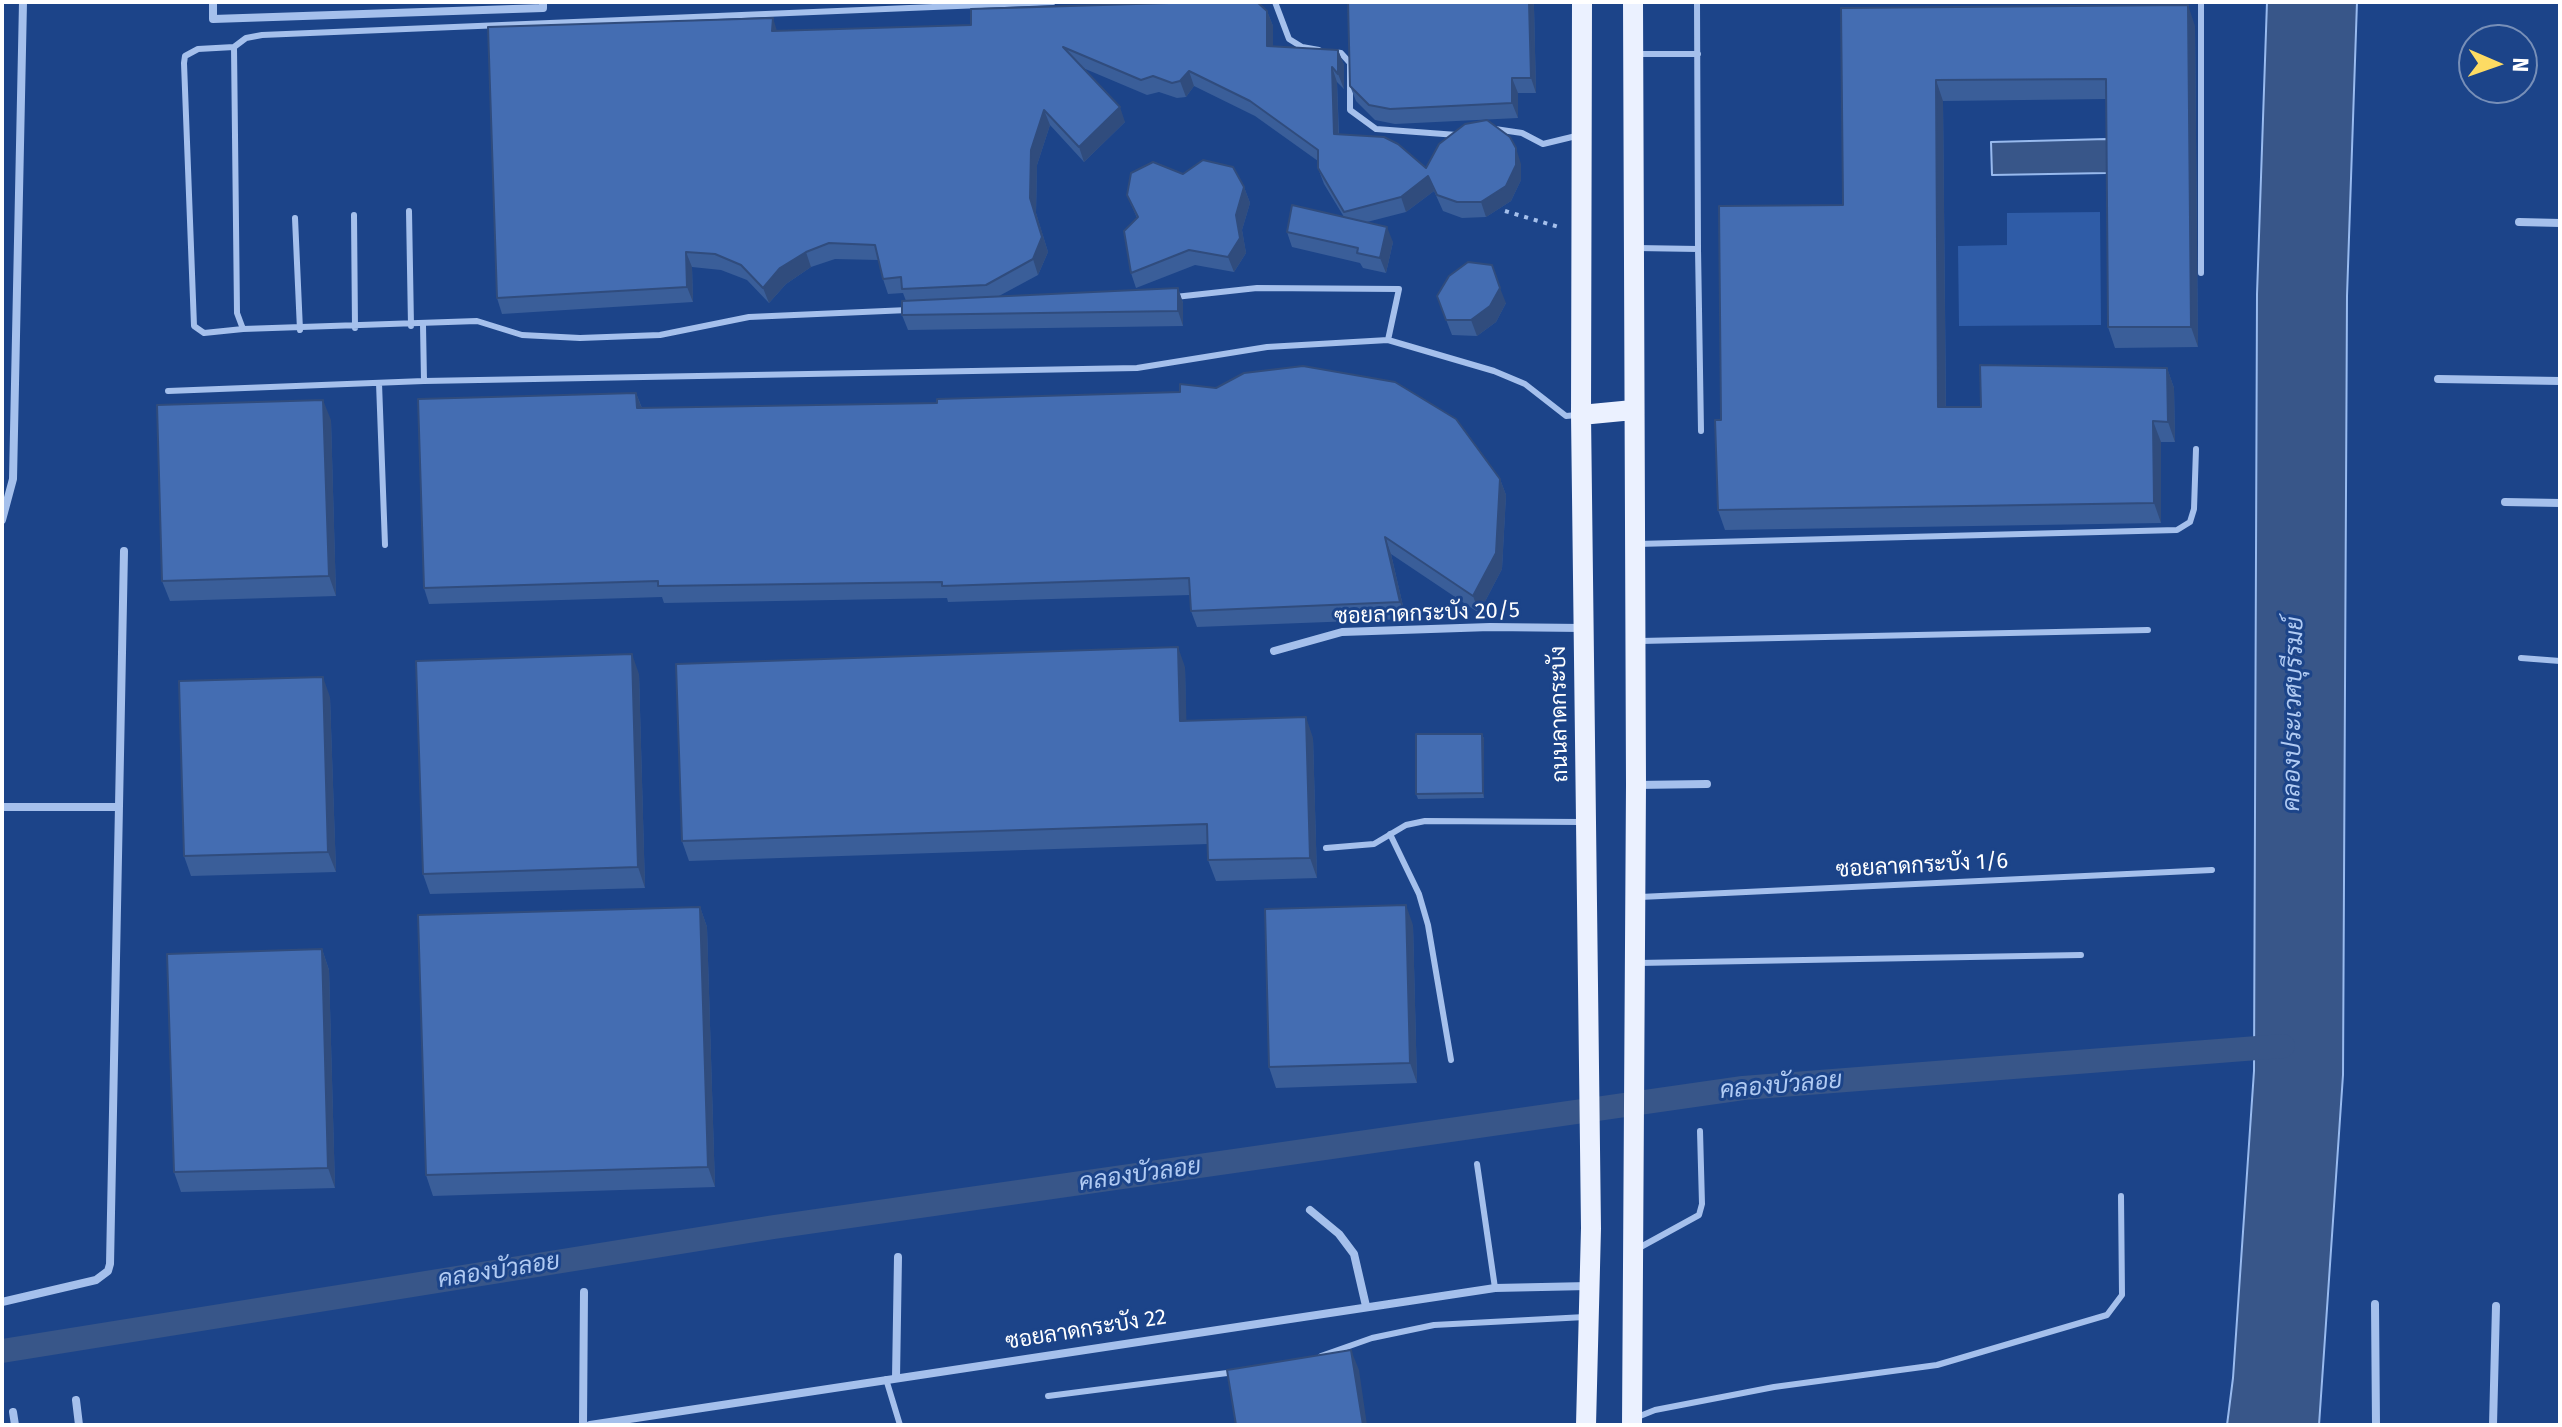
<!DOCTYPE html>
<meta charset="utf-8">
<style>
body{margin:0}
#map{position:relative;width:2562px;height:1427px;overflow:hidden;background:#1c4489;font-family:"Fira Sans",sans-serif}
canvas{display:block}
.frame{position:absolute;inset:0;border:4px solid #fff;pointer-events:none}
.north{position:absolute;left:2458px;top:24px;width:80px;height:80px;box-sizing:border-box;background:#1c4489;border:2px solid #778fb8;border-radius:50%;rotate:92deg;font-size:22px;font-weight:700;line-height:32px;text-align:center;color:#fff}
.north::after{content:'';display:block;margin:auto;width:28px;height:36px;background:#fddb63;clip-path:polygon(50% 0,100% 100%,50% 72%,0 100%)}
</style>
<div id="map">
<canvas width="2562" height="1427"></canvas>
<div class="frame"></div>
<div class="north">N</div>
</div>
<script>
const context = document.querySelector('canvas').getContext('2d');
context.lineJoin = 'round';
function fillPath(path, color) { context.fillStyle = color; context.fill(path, 'evenodd'); }
const shape = rows => new Path2D(rows.map(r => 'M' + r).join(''));
function strokePath(path, color, width, dash) { context.strokeStyle = color; context.lineWidth = width; context.lineCap = dash ? 'butt' : 'round'; context.setLineDash(dash || []); context.stroke(path); }
function drawText(font, color, halo, rows, align = 'center') {
  context.font = font + ' "Fira Sans",Sarabun,sans-serif'; context.lineWidth = 6; context.setLineDash([]); context.textBaseline = 'middle'; context.strokeStyle = halo; context.fillStyle = color; for (const [text, x, y, turn = 0] of rows) {
    context.save(); context.translate(x, y); context.rotate((+turn || 0) * Math.PI / 180); context.textAlign = isNaN(turn) ? turn : align; if (halo) context.strokeText(text, 0, 0); context.fillText(text, 0, 0); context.restore();
  }
}
const green = shape([
 [2100,212,2101,325,1959,326,1958,246,2007,245,2007,213]
]);
const water = shape([
 [2267,2,2357,2,2347,296,2343,1075,2319,1425,2227,1425,2233,1378,2254,1071,2257,294,2267,2],
 [2107,139,2107,173,1992,175,1991,142,2107,139]
]);
const canal = shape([
 [2,1351,774,1227,1743,1088,2283,1046]
]);
const path = shape([
 [1505,211,1562,228]
]);
const lane = shape([
 [1275,2,1289,39,1302,47,1319,50],
 [1697,2,1698,249],
 [234,47,198,49,185,56,184,63,194,326,204,333,243,329],
 [1334,52,1341,53,1350,63,1350,110,1376,129,1457,135],
 [1636,54,1698,54],
 [1495,129,1522,133,1543,144,1576,136],
 [409,211,411,326],
 [354,215,355,328],
 [295,218,300,330],
 [1637,248,1698,249,1701,431],
 [2201,273,2201,2],
 [1175,297,1257,288,1399,289,1388,340],
 [908,310,749,317,660,335,580,338,522,335,477,321,243,329,237,313,234,47,246,38,262,35,1053,2],
 [423,325,424,381],
 [379,383,385,545],
 [168,391,424,381,1137,368,1267,347,1388,340,1494,371,1525,384,1566,416,1577,415],
 [1637,544,2177,530,2190,522,2194,509,2196,449],
 [1640,641,2148,630],
 [2521,658,2560,661],
 [1390,834,1419,894,1428,925,1451,1060],
 [1326,848,1374,844,1406,825,1425,821,1581,822],
 [1640,897,2212,870],
 [1638,963,2081,955],
 [1477,1164,1495,1288],
 [1637,1249,1699,1215,1702,1204,1700,1131],
 [1321,1356,1372,1338,1434,1325,1585,1317],
 [886,1379,900,1425],
 [1048,1396,1235,1372],
 [1635,1418,1655,1410,1774,1387,1937,1365,2107,1315,2122,1295,2121,1196]
]);
const street = shape([
 [213,2,213,19,543,8,543,2],
 [2519,222,2560,223],
 [2438,379,2560,381],
 [2505,502,2560,503],
 [2,520,13,479,23,2],
 [1274,651,1342,632,1490,627,1582,628],
 [1636,785,1707,784],
 [2,807,119,807],
 [1310,1210,1339,1234,1354,1254,1366,1306],
 [2,1302,96,1280,108,1271,110,1264,124,551],
 [2375,1304,2376,1425],
 [896,1378,898,1257],
 [76,1400,79,1425],
 [13,1412,15,1425],
 [583,1425,584,1292],
 [590,1425,1495,1288,1588,1286],
 [2493,1425,2496,1306]
]);
const primary = shape([
 [1582,2,1581,415,1591,1228,1586,1425],
 [1581,415,1633,410],
 [1632,1425,1636,785,1633,2]
]);
const wall = shape([
 [1348,2,1533,2,1534,7,1536,93,1518,93,1518,118,1395,124,1375,120,1356,101,1350,86],
 [1841,8,2195,26,2198,347,2115,348,2108,327,2106,99,1943,101,1946,407,1981,407,2167,368,2174,388,2175,442,2161,442,2161,523,1725,530,1718,510,1721,420,1843,205],
 [1267,11,1273,26,1273,47,1338,50,1344,65,1344,89,1337,82,1339,134,1426,168,1521,164,1521,180,1511,201,1486,217,1462,218,1443,211,1434,191,1406,212,1367,222,1393,242,1386,273,1363,268,1360,263,1292,247,1287,232,1344,217,1324,184,1318,168,1318,161,1255,116,1194,86,1186,97,1177,98,1159,92,1147,95,1083,68,1125,122,1084,162,1050,125,1037,165,1036,213,1048,252,1038,275,999,296,1178,288,1183,303,1183,326,908,330,902,315,906,301,903,293,888,294,883,279,878,260,835,259,811,267,786,284,769,303,747,280,721,270,692,267,693,302,502,314,497,298,777,31,971,25],
 [1183,174,1244,187,1250,203,1242,230,1246,253,1234,272,1195,265,1136,288,1131,273,1137,218,1127,195],
 [1437,296,1506,303,1496,322,1477,336,1452,335],
 [636,393,642,408,1500,479,1506,495,1502,569,1479,613,1391,554,1406,619,1197,627,1191,611,1190,595,948,602,947,598,664,603,662,597,429,604,424,588],
 [331,420,336,596,170,601,162,581],
 [1185,667,1186,721,1313,738,1317,878,1216,881,1208,860,1208,844,689,861,682,841],
 [639,674,645,888,430,894,423,874],
 [330,697,336,872,191,876,184,856],
 [1482,734,1484,739,1484,798,1418,799,1416,794],
 [700,907,707,927,715,1187,433,1196,426,1175],
 [1413,925,1417,1083,1276,1088,1269,1067],
 [322,949,329,970,335,1188,181,1192,174,1172]
]);
const shadedWall = shape([
 [1529,2,1533,2,1534,7,1536,93,1531,78],
 [2188,5,2195,26,2198,347,2191,327],
 [1267,11,1273,26,1273,62,1267,46],
 [773,18,778,34,772,31],
 [1338,50,1344,65,1344,89,1338,74],
 [1332,67,1337,82,1339,149,1334,134],
 [1189,71,1194,86,1186,97,1180,81],
 [1512,78,1518,93,1518,118,1512,103],
 [1936,80,1943,101,1946,428,1938,407],
 [1120,107,1125,122,1084,162,1079,147],
 [1044,110,1050,125,1037,165,1036,213,1048,252,1038,275,1033,259,1030,198,1031,150],
 [1516,148,1521,164,1521,180,1511,201,1486,217,1481,202],
 [1428,176,1434,191,1406,212,1401,197],
 [1244,187,1250,203,1242,230,1246,253,1234,272,1228,257,1236,215],
 [1387,227,1393,242,1386,273,1380,258],
 [686,252,692,267,693,302,687,287],
 [806,252,811,267,786,284,769,303,763,288,780,268],
 [1178,288,1183,303,1183,326,1178,311],
 [1500,288,1506,303,1496,322,1477,336,1471,320],
 [2167,368,2174,388,2175,442,2168,422],
 [636,393,642,409,637,408],
 [323,400,331,420,336,596,329,576],
 [2153,421,2161,442,2161,523,2154,503],
 [1500,479,1506,495,1502,569,1479,613,1473,596],
 [1385,537,1391,554,1406,619,1400,602],
 [1178,647,1185,667,1187,741,1180,721],
 [632,654,639,674,645,888,638,867],
 [323,677,330,697,336,872,328,852],
 [1306,717,1313,738,1317,878,1310,858],
 [1482,734,1484,739,1484,798,1483,793],
 [1406,905,1413,925,1417,1083,1410,1063],
 [700,907,707,927,715,1187,708,1167],
 [322,949,329,970,335,1188,328,1168],
 [1351,1350,1359,1370,1367,1425,1363,1425]
]);
const building = shape([
 [1202,2,1257,2,1267,11,1267,46,1338,50,1338,74,1332,67,1334,134,1384,137,1398,144,1426,168,1439,144,1465,124,1487,120,1510,137,1516,148,1516,165,1506,186,1481,202,1457,202,1437,195,1428,176,1401,197,1344,212,1318,168,1318,150,1250,101,1189,71,1180,81,1172,83,1153,76,1141,80,1063,47,1120,107,1079,147,1044,110,1031,150,1030,198,1042,237,1033,259,986,285,902,289,901,277,883,279,875,245,829,243,806,252,780,268,763,288,741,265,715,254,686,252,687,287,497,298,488,27,773,18,772,31,971,25,971,9,1202,2],
 [1348,2,1529,2,1531,78,1512,78,1512,103,1390,109,1369,105,1350,86,1348,2],
 [2188,5,2191,327,2108,327,2106,79,1936,80,1938,407,1981,407,1980,365,2167,368,2168,422,2153,421,2154,503,1718,510,1715,420,1721,420,1719,206,1843,205,1841,8,2188,5],
 [1203,160,1233,167,1244,187,1236,215,1240,238,1228,257,1189,250,1131,273,1124,231,1138,217,1127,195,1131,173,1153,162,1183,174,1203,160],
 [1292,205,1387,227,1380,258,1357,253,1358,248,1287,232,1292,205],
 [1468,262,1492,265,1500,288,1490,306,1471,320,1446,320,1437,296,1449,276,1468,262],
 [1178,288,1178,311,902,315,902,301,1178,288],
 [1303,366,1395,382,1456,419,1500,479,1496,553,1473,596,1385,537,1400,602,1191,611,1189,578,942,586,942,582,658,586,658,581,424,588,418,399,636,393,637,408,937,403,937,399,1180,392,1180,384,1216,388,1244,373,1303,366],
 [323,400,329,576,162,581,157,405,323,400],
 [1178,647,1180,721,1306,717,1310,858,1208,860,1207,824,682,841,676,664,1178,647],
 [632,654,638,867,423,874,416,661,632,654],
 [323,677,328,852,184,856,179,681,323,677],
 [1416,734,1482,734,1483,793,1416,794,1416,734],
 [1406,905,1410,1063,1269,1067,1265,909,1406,905],
 [700,907,708,1167,426,1175,418,915,700,907],
 [322,949,328,1168,174,1172,167,954,322,949],
 [1351,1350,1363,1425,1236,1425,1227,1370,1351,1350]
]);
const streetNames = [
 ["ซอยลาดกระบัง 20/5",1427,614,-2],
 ["ถนนลาดกระบัง",1560,714,-91],
 ["ซอยลาดกระบัง 1/6",1922,866,-3],
 ["ซอยลาดกระบัง 22",1086,1330,-9]
];
const waterNames = [
 ["คลองประเวศบุรีรมย์",2294,714,-89],
 ["คลองบัวลอย",1781,1086,-5],
 ["คลองบัวลอย",1140,1175,-8],
 ["คลองบัวลอย",499,1271,-9]
];
fillPath(green, '#2f5ca7');
fillPath(water, '#385689');
strokePath(water, '#98baee', 2);
strokePath(canal, '#385689', 24);
strokePath(path, '#a5c0ec', 4, [4, 6]);
strokePath(lane, '#a5c0ec', 6);
strokePath(street, '#a5c0ec', 8);
strokePath(primary, '#ebf1ff', 20);
fillPath(wall, '#3a5e99');
fillPath(shadedWall, '#304c7d');
fillPath(building, '#446db2');
strokePath(building, '#304c7d', 2);
drawText('22px', '#fff', '#1c4489', streetNames);
drawText('italic 24px', '#b1cbf3', '#1c4489', waterNames);
</script>
